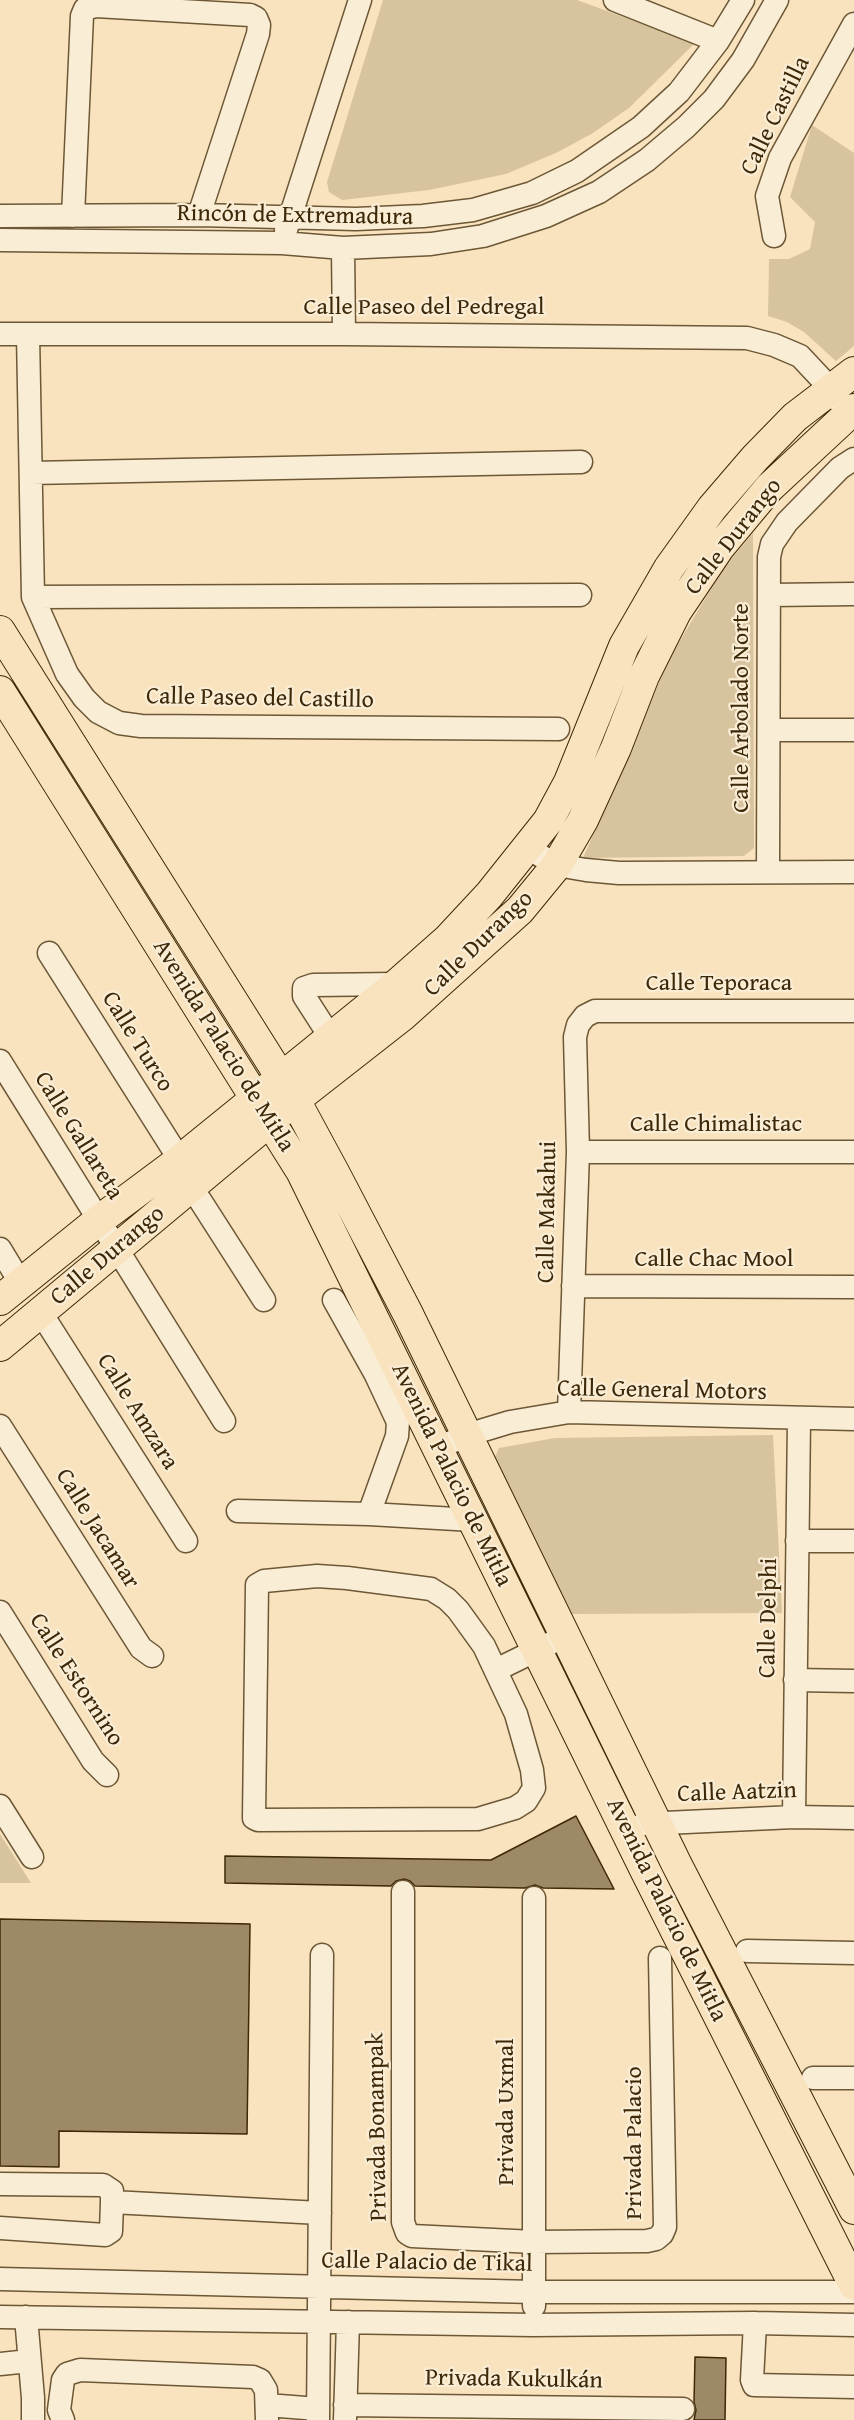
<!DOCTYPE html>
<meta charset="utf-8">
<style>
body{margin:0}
canvas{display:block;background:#f8e3be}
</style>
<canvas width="854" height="2420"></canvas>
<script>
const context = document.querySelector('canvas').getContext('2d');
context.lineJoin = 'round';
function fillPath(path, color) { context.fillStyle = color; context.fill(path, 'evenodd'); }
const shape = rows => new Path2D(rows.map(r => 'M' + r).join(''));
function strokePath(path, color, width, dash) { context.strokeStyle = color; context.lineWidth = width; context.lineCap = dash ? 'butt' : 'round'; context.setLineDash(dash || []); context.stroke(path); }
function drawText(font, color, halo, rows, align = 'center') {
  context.font = font + ' "Gentium Book Plus",serif'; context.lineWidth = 4.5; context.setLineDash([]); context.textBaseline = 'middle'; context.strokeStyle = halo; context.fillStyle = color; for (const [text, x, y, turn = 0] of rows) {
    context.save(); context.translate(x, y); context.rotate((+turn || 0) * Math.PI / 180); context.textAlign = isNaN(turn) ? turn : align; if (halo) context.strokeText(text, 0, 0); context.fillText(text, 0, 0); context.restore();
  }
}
const green = shape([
 [383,0,577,0,695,43,629,108,593,133,558,152,506,174,429,190,342,200,329,192,327,182],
 [812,125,854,153,854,346,836,361,804,332,787,322,768,316,769,259,789,259,810,249,815,222,790,197],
 [753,533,754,848,744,856,583,858,670,657,723,569],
 [773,1435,782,1613,572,1614,494,1459,499,1448,555,1438],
 [0,1834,31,1883,0,1883]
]);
const building = shape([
 [576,1816,614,1889,543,1888,535,1885,525,1888,415,1886,410,1881,404,1879,396,1881,391,1886,225,1883,225,1856,491,1860,576,1816],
 [0,1919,250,1924,247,2134,59,2131,59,2167,0,2166,0,1919],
 [695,2357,726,2358,725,2420,694,2420,696,2410,694,2402,695,2357]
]);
const minor = shape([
 [615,0,718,41],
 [0,216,199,215,356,219,423,216,473,210,532,193,577,171,641,127,679,92,718,41,743,0],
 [73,216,82,16,85,9,96,6,250,15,256,18,259,25,258,34,199,215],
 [286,230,360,0],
 [774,236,767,196,780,158,854,24],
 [0,240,282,243,343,248,431,244,483,236,546,216,599,192,647,160,686,127,714,99,743,60,777,0],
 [343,248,344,334],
 [0,334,344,334,747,338,774,345,800,356,831,389,839,401],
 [28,335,33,597,67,674,84,698,98,712,119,723,141,726,558,729],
 [31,473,581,462],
 [770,595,854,594],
 [33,597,580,595],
 [769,730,854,730],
 [527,848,557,865,586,870,619,873,854,872],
 [768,872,769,557,772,544,787,522,840,468,854,459],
 [49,953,180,1160],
 [331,1038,304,996,304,988,313,985,397,984],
 [0,1061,224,1421],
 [578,1152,854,1152],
 [191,1186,264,1300],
 [0,1249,20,1282],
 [573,1286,854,1287],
 [334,1300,376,1375,398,1422,397,1436,369,1514],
 [41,1313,186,1541],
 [569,1412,578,1152,575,1037,578,1025,585,1016,595,1011,854,1011],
 [0,1426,141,1648,152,1656],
 [438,1448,467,1435,510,1422,569,1412,854,1419],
 [238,1511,369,1514,473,1520],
 [797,1541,854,1541],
 [317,1576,347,1578,431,1589,447,1599,458,1610,484,1646,516,1714,532,1770,534,1788,526,1801,515,1808,478,1819,258,1820,254,1818,257,1585,264,1581,317,1576],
 [0,1612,93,1761,107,1775],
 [496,1670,551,1643],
 [795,1680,854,1681],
 [0,1806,32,1857],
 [794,1817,799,1420],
 [643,1824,794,1817,854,1818],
 [403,1892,403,2222,407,2233,412,2236,534,2242,647,2241,656,2239,662,2234,665,2227,660,1958],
 [534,1898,534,2306],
 [747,1951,854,1953],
 [813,2078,854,2078],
 [0,2184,103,2185,112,2191,112,2202,111,2231,105,2235,0,2228],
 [112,2202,320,2213],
 [0,2279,534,2292,854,2292],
 [0,2317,533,2325,755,2323,854,2325],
 [26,2317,33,2398,33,2420],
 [755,2323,752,2380,754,2385,854,2387],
 [0,2364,29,2361],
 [267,2405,318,2409],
 [345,2405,683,2409],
 [63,2420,59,2410,63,2380,67,2374,80,2370,253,2377,260,2380,266,2390,267,2420],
 [318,2420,322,1955],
 [345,2420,348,2322]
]);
const major = shape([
 [0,631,295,1100,335,1174,408,1314,677,1865,854,2209],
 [0,691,301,1171,646,1872,854,2285],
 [0,1300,98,1221,180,1160,397,984,448,939,489,895,548,821,569,782,624,646,669,568,712,508,755,458,795,417,854,372],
 [0,1346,295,1100,401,1017,520,910,557,865,583,820,616,748,644,676,676,612,719,548,769,488,854,409]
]);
const streetNames = [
 ["Calle Castilla",776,116,-64],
 ["Rincón de Extremadura",295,216,1],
 ["Calle Paseo del Pedregal",424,308],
 ["Calle Durango",734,537,-52],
 ["Calle Paseo del Castillo",260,699,1],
 ["Calle Arbolado Norte",742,708,-90],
 ["Calle Durango",479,944,-44],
 ["Calle Teporaca",719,984],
 ["Calle Turco",137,1042,58],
 ["Avenida Palacio de Mitla",223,1046,58],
 ["Calle Chimalistac",716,1125],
 ["Calle Gallareta",78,1136,58],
 ["Calle Makahui",548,1212,-89],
 ["Calle Durango",108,1256,-40],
 ["Calle Chac Mool",714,1260],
 ["Calle General Motors",662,1391,1],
 ["Calle Amzara",137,1412,58],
 ["Avenida Palacio de Mitla",451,1475,64],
 ["Calle Jacamar",97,1529,58],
 ["Calle Delphi",769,1618,-89],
 ["Calle Estornino",76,1680,57],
 ["Calle Aatzin",737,1793,-2],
 ["Avenida Palacio de Mitla",666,1910,64],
 ["Privada Uxmal",507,2112,-90],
 ["Privada Bonampak",378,2127,-91],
 ["Privada Palacio",635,2143,-90],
 ["Calle Palacio de Tikal",427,2263,1],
 ["Privada Kukulkán",514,2380,1]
];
fillPath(green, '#d8c39f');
fillPath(building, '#9e8967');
strokePath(building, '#3d2808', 1.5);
strokePath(minor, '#6c5736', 25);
strokePath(major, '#3d2808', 32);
strokePath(minor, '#faedd5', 22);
strokePath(major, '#f8e3be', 30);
drawText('24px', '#3d2808', '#faedd5', streetNames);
</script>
